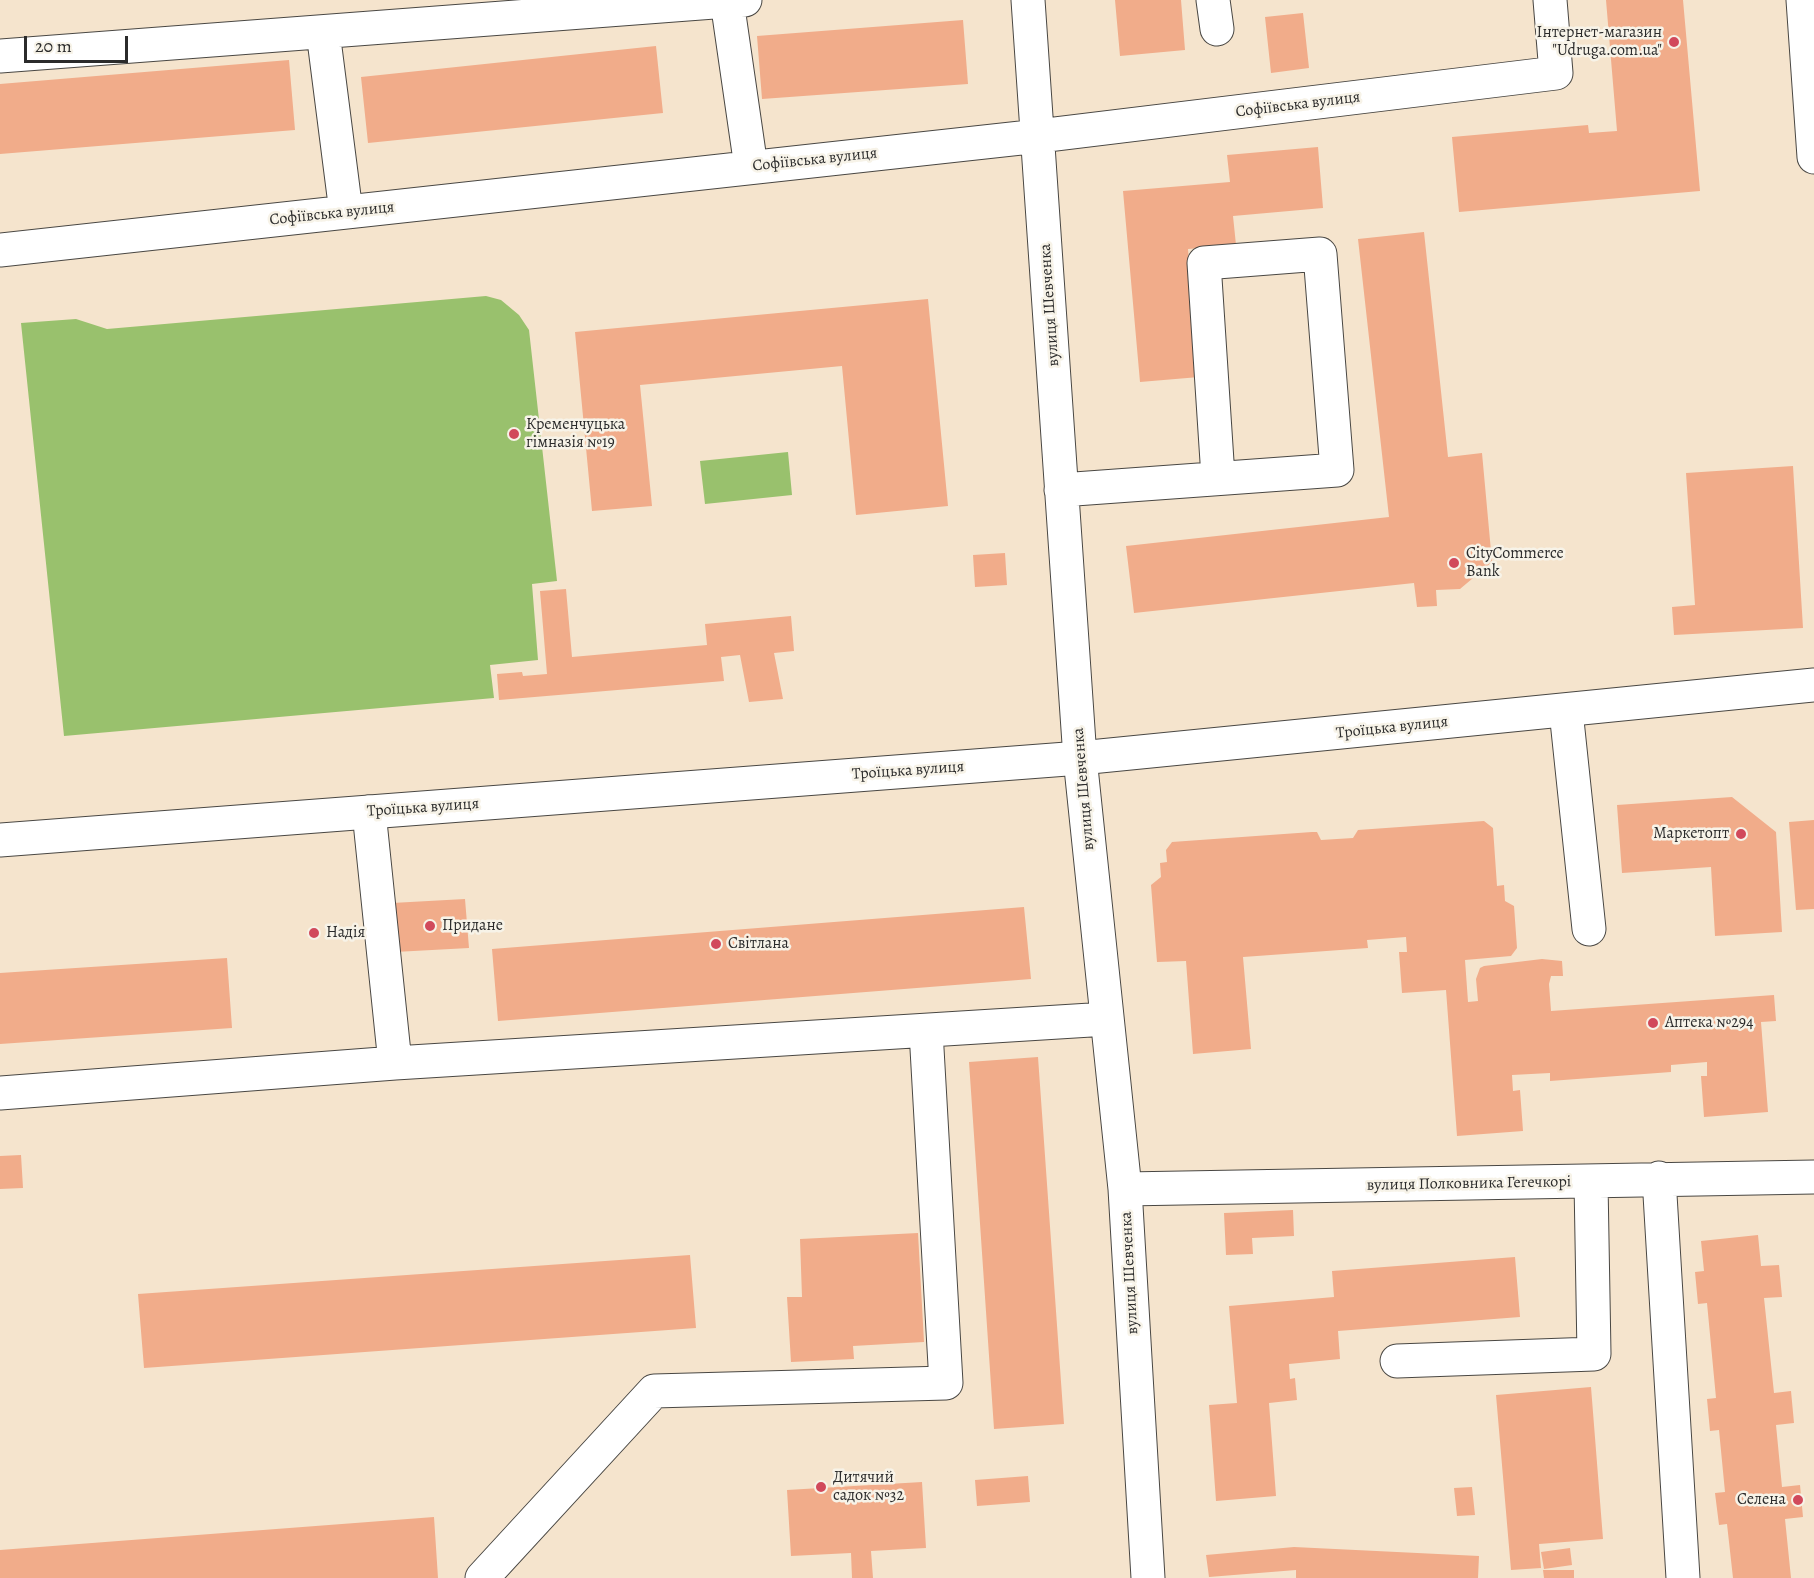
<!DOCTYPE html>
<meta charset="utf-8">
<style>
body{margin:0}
#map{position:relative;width:1814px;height:1578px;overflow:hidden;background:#f5e4cd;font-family:Alegreya,serif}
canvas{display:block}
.scale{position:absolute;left:24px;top:36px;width:104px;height:27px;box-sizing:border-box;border:3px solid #2b2b2b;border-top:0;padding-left:8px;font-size:18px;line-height:21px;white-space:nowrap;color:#2b2b2b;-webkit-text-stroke:4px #f7f3e8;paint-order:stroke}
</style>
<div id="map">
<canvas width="1814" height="1578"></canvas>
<div class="scale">20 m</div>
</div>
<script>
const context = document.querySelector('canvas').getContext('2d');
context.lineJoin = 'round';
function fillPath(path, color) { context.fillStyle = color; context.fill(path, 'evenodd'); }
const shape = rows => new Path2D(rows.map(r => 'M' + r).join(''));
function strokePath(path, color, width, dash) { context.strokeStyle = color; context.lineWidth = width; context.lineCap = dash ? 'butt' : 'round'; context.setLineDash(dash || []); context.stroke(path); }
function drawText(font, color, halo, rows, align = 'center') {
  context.font = font + ' Alegreya,serif'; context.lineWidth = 5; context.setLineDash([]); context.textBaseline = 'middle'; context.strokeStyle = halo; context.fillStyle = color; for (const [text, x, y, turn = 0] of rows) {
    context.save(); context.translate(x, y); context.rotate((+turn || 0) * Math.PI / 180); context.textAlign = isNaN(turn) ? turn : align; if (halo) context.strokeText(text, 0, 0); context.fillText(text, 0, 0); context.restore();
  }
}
const green = shape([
 [486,296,501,300,519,315,529,330,557,581,532,584,538,660,490,665,494,698,64,736,21,323,76,319,107,329],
 [788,452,792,495,705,504,700,461]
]);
const building = shape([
 [1115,0,1181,0,1185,50,1120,56],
 [1606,0,1683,0,1700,191,1459,212,1452,137,1588,125,1589,133,1617,131],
 [1303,13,1309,68,1271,73,1265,17],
 [963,20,968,84,762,99,757,36],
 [656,46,663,113,368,143,361,77],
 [289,60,295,130,0,154,0,84],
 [1318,147,1323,208,1233,216,1236,245,1188,249,1199,377,1140,382,1123,191,1230,182,1227,155],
 [1424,232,1448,457,1482,453,1492,562,1460,589,1436,590,1437,606,1417,607,1414,583,1134,613,1126,546,1389,517,1358,239],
 [928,299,948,506,856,515,842,366,640,385,652,506,592,511,575,332],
 [1793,466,1803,628,1674,635,1672,607,1695,605,1686,473],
 [1005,553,1007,585,975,587,973,555],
 [566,589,572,657,707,645,705,624,791,616,794,651,774,653,783,699,749,702,740,655,721,657,724,681,499,700,497,674,522,672,523,676,547,674,540,591],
 [1732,797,1776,832,1782,932,1715,936,1711,867,1622,873,1617,805],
 [1814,820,1814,909,1796,910,1789,822],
 [1484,821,1493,828,1497,886,1504,885,1505,901,1514,906,1517,948,1511,956,1465,960,1468,1002,1478,1001,1476,979,1480,968,1484,966,1542,959,1562,961,1563,976,1551,976,1549,984,1551,1011,1774,995,1776,1021,1761,1022,1768,1112,1704,1117,1701,1076,1707,1076,1707,1062,1671,1065,1671,1072,1550,1081,1550,1073,1512,1075,1513,1091,1520,1090,1523,1131,1457,1136,1446,990,1402,993,1399,952,1407,952,1406,937,1367,940,1368,948,1243,957,1251,1049,1193,1054,1186,961,1157,962,1151,885,1161,877,1160,863,1167,862,1166,850,1172,842,1312,832,1317,832,1321,840,1353,838,1358,830],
 [465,899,469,948,395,952,392,903],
 [1024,907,1031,979,498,1021,492,949],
 [227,958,232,1028,0,1044,0,973],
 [1038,1057,1064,1424,994,1429,969,1062],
 [21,1155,23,1188,0,1189,0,1156],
 [1293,1210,1294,1236,1252,1238,1253,1254,1226,1255,1224,1213],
 [918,1233,924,1342,853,1346,854,1359,791,1362,787,1297,802,1297,800,1239],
 [1758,1235,1761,1266,1779,1265,1782,1297,1764,1298,1774,1393,1791,1391,1794,1423,1776,1425,1782,1487,1800,1485,1803,1517,1785,1519,1791,1578,1733,1578,1727,1524,1719,1525,1715,1493,1725,1492,1719,1430,1710,1431,1707,1399,1716,1398,1707,1303,1698,1304,1695,1272,1704,1271,1701,1241],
 [690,1255,696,1328,144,1368,138,1294],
 [1515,1257,1520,1317,1338,1331,1340,1359,1289,1364,1290,1379,1295,1378,1297,1400,1269,1403,1276,1496,1216,1501,1209,1405,1237,1403,1229,1306,1334,1297,1332,1271],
 [1591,1387,1603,1539,1539,1544,1541,1568,1511,1570,1496,1395],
 [1028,1476,1030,1502,977,1506,975,1480],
 [922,1482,926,1548,871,1551,873,1578,852,1578,851,1553,791,1556,787,1490],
 [1472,1487,1475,1515,1457,1516,1454,1488],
 [434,1517,438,1578,0,1578,0,1550],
 [1294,1547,1479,1556,1478,1578,1296,1578,1296,1570,1209,1577,1206,1555],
 [1570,1548,1572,1565,1544,1569,1541,1552],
 [1543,1570,1574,1570,1574,1578,1544,1578]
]);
const minor = shape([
 [745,0,727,1,751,167],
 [1028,0,1080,758,1125,1189,1148,1578],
 [1213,0,1217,29],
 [1803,0,1814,157],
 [323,32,346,212],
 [0,56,727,1],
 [0,250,1039,136,1556,73,1550,0],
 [1061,490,1337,470,1320,254,1204,263,1218,477],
 [1566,711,1589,929],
 [395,1063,1107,1019],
 [0,1093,395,1063,369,812],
 [1659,1178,1683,1578],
 [1125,1189,1814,1177],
 [1397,1361,1594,1354,1591,1182],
 [482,1578,654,1391,946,1383,926,1031]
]);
const major = shape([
 [0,840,1080,758,1814,685]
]);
const markers = [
 [1674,42,6,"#d1495b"],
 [514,434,6,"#d1495b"],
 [1454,563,6,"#d1495b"],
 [1741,834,6,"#d1495b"],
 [430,926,6,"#d1495b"],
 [314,933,6,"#d1495b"],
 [716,944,6,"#d1495b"],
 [1653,1023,6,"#d1495b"],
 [821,1487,6,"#d1495b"],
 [1798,1500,6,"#d1495b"]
];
const poiNames = [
 ["Iнтернет-магазин",1662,33,"right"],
 ["\"Udruga.com.ua\"",1662,51,"right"],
 ["Кременчуцька",526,425],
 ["гімназія №19",526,443],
 ["CityCommerce",1466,554],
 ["Bank",1466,572],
 ["Маркетопт",1729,834,"right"],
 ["Придане",442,926],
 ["Надія",326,933],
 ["Світлана",728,944],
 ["Аптека №294",1665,1023],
 ["Дитячий",833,1478],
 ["садок №32",833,1496],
 ["Селена",1786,1500,"right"]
];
const streetNames = [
 ["Софіївська вулиця",1298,105,-7],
 ["Софіївська вулиця",815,160,-6],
 ["Софіївська вулиця",332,214,-6],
 ["вулиця Шевченка",1050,305,-94],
 ["Троїцька вулиця",1392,728,-6],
 ["Троїцька вулиця",908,771,-4],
 ["вулиця Шевченка",1084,789,-95],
 ["Троїцька вулиця",423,808,-4],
 ["вулиця Полковника Гегечкорі",1469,1184,-1],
 ["вулиця Шевченка",1130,1273,-93]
];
fillPath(green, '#99c16d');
fillPath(building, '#f1ac8a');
strokePath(minor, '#494743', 35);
strokePath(major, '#494743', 35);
strokePath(minor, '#fff', 33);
strokePath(major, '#fff', 33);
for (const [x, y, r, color] of markers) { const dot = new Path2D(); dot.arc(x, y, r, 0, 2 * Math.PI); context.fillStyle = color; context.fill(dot); strokePath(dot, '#f7f3e8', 2); }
drawText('16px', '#2b2b2b', '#f7f3e8', poiNames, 'left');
drawText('16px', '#2b2b2b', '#f7f3e8', streetNames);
</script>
